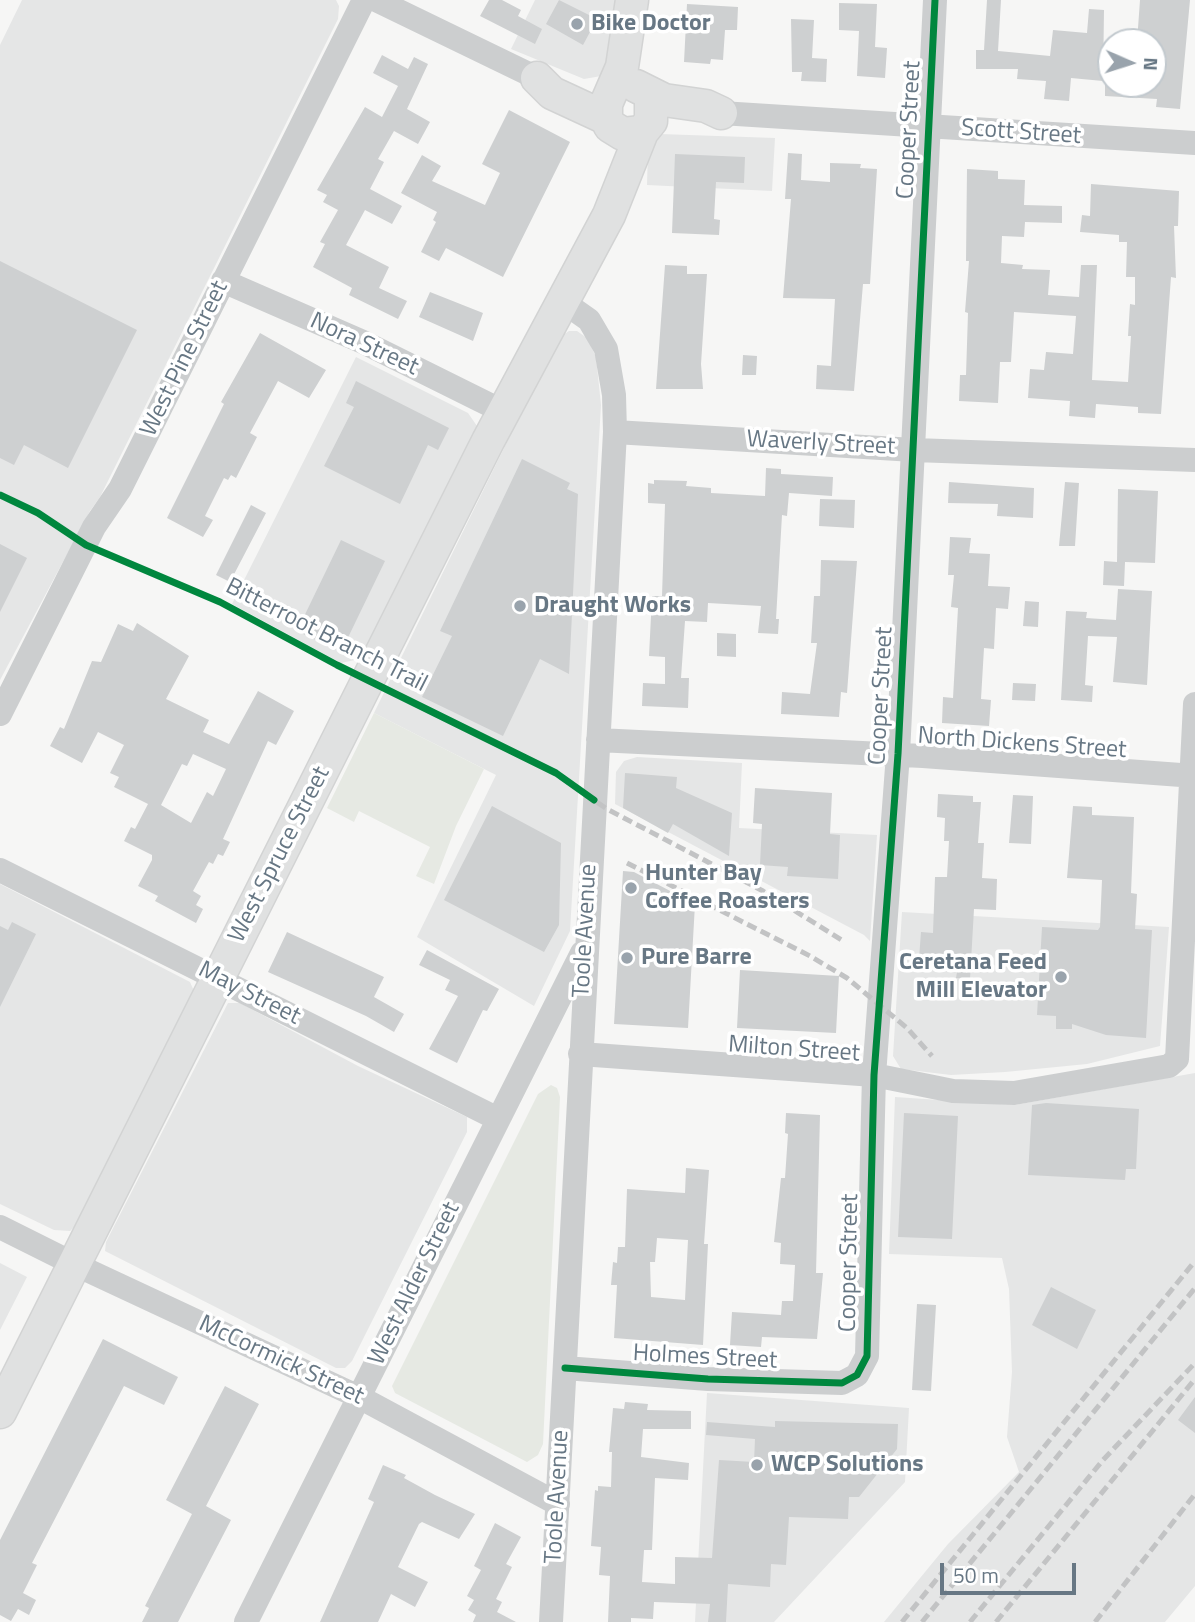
<!DOCTYPE html>
<style>
body{margin:0}
#map{position:relative;width:1195px;height:1622px;overflow:hidden;background:#f6f6f5;font-family:"Titillium Web",sans-serif}
canvas{display:block}
.north{position:absolute;left:1097px;top:28px;width:70px;height:70px;box-sizing:border-box;background:#fff;border:2px solid #c2c9ce;border-radius:50%;rotate:93deg;font-size:19px;font-weight:700;line-height:28px;text-align:center;color:#677784}
.north::after{content:'';display:block;margin:auto;width:24px;height:32px;background:#99a3ac;clip-path:polygon(50% 0,100% 100%,50% 72%,0 100%)}
.scale{position:absolute;left:940px;top:1563px;width:136px;height:32px;box-sizing:border-box;border:4px solid #677784;border-top:0;padding-left:9px;font-size:21px;line-height:24px;white-space:nowrap;color:#677784;-webkit-text-stroke:5px #fff;paint-order:stroke}
</style>
<div id="map">
<canvas width="1195" height="1622"></canvas>
<div class="north">N</div>
<div class="scale">50 m</div>
</div>
<script>
const context = document.querySelector('canvas').getContext('2d');
context.lineJoin = 'round';
function fillPath(path, color) { context.fillStyle = color; context.fill(path, 'evenodd'); }
const shape = rows => new Path2D(rows.map(r => 'M' + r).join(''));
function strokePath(path, color, width, dash) { context.strokeStyle = color; context.lineWidth = width; context.lineCap = dash ? 'butt' : 'round'; context.setLineDash(dash || []); context.stroke(path); }
function drawText(font, color, halo, rows, align = 'center') {
  context.font = font + ' "Titillium Web",sans-serif'; context.lineWidth = 7; context.setLineDash([]); context.textBaseline = 'middle'; context.strokeStyle = halo; context.fillStyle = color; for (const [text, x, y, turn = 0] of rows) {
    context.save(); context.translate(x, y); context.rotate((+turn || 0) * Math.PI / 180); context.textAlign = isNaN(turn) ? turn : align; if (halo) context.strokeText(text, 0, 0); context.fillText(text, 0, 0); context.restore();
  }
}
const built = shape([
 [22,0,336,0,339,6,338,19,100,497,90,511,0,680,0,45],
 [535,0,616,0,613,54,607,75,584,79,511,49],
 [660,134,775,138,772,191,647,185,648,149],
 [569,331,577,331,587,338,596,357,601,405,570,931,534,1006,417,937,496,775,374,713,558,338],
 [356,357,468,413,477,426,476,435,364,658,341,663,232,604],
 [637,757,742,763,739,828,877,835,870,941,864,935,615,804,616,772,624,761],
 [0,884,190,982,194,991,193,1001,78,1224,70,1231,54,1230,0,1204],
 [902,912,1169,927,1160,1046,1087,1064,1005,1072,951,1075,901,1069,893,1056],
 [228,1003,240,1003,358,1066,467,1117,467,1132,352,1361,345,1368,336,1368,105,1251,106,1242],
 [1195,1073,1195,1586,1165,1622,884,1622,948,1544,1019,1472,1007,1437,1012,1372,1009,1289,1002,1258,889,1254,895,1097,1014,1105],
 [0,1263,27,1277,0,1330],
 [707,1393,909,1408,905,1482,774,1622,695,1622]
]);
const green = shape([
 [374,713,484,769,456,826,434,884,416,876,430,847,359,811,354,822,327,808],
 [551,1085,557,1088,560,1097,543,1444,538,1455,527,1462,395,1393,392,1386,538,1094]
]);
const building = shape([
 [489,0,502,0,521,10,518,16,542,29,535,44,480,16],
 [559,0,597,19,583,45,546,24],
 [987,0,1001,0,998,51,1009,52,1050,56,1053,30,1087,33,1089,9,1104,10,1103,81,1071,78,1069,101,1044,99,1046,81,1017,79,1018,69,976,69,976,50,984,50],
 [1140,0,1190,0,1180,109,1156,107,1157,99,1105,96,1105,84,1153,84,1153,42,1137,42],
 [839,3,877,4,875,47,887,48,885,78,857,76,859,31,839,30],
 [687,4,738,7,737,30,725,30,723,60,711,59,710,64,684,62],
 [791,19,814,20,812,58,827,59,826,82,801,81,802,72,792,72],
 [382,55,408,69,414,57,428,64,407,109,430,122,418,144,394,131,378,159,384,162,370,189,402,206,392,224,365,210,346,245,389,267,379,288,407,301,398,319,349,295,352,288,313,267,325,244,320,242,338,210,323,202,327,195,317,190,365,107,382,117,398,86,373,73],
 [509,110,570,142,503,277,446,248,439,261,421,252,436,222,433,220,437,212,401,193,422,155,441,166,432,181,485,205,500,173,482,164],
 [788,153,802,154,801,180,830,182,830,163,861,164,860,168,877,169,870,284,863,284,854,391,816,389,817,365,831,366,835,299,783,298,791,199,785,199],
 [675,154,745,157,744,183,716,182,714,219,720,220,719,235,672,233],
 [967,169,998,171,998,179,1025,180,1024,205,1062,206,1062,223,1025,222,1024,237,1002,236,1001,263,1023,265,1022,269,1050,270,1048,295,1079,297,1081,265,1097,265,1092,380,1128,382,1131,336,1128,336,1130,304,1135,305,1135,277,1126,277,1127,242,1119,242,1119,235,1080,232,1082,215,1090,216,1091,184,1179,191,1178,226,1174,226,1176,278,1171,277,1161,414,1138,413,1138,407,1096,404,1095,418,1069,416,1070,401,1028,398,1030,369,1044,370,1046,352,1073,354,1076,316,1014,312,1011,362,1000,362,998,403,959,401,960,375,966,375,968,313,965,312,969,261,966,261],
 [0,261,137,330,68,468,24,445,14,465,0,458],
 [665,265,687,266,687,274,707,274,701,364,703,389,656,389],
 [430,292,483,313,473,341,419,317],
 [260,333,326,370,309,398,278,381,250,433,257,437,236,478,231,475,228,480,224,478,205,516,213,520,203,537,167,518,224,404,221,402],
 [743,355,757,356,756,375,742,375],
 [356,381,449,428,438,450,428,445,400,504,324,466,354,407,346,403],
 [522,459,570,483,567,489,578,494,569,674,540,659,503,736,422,697,452,636,440,631],
 [766,468,781,469,781,474,833,477,832,496,789,493,787,516,782,515,776,619,779,619,778,634,758,633,761,606,708,603,707,622,685,621,681,678,689,678,688,708,642,706,643,683,665,684,665,657,649,656,652,596,662,596,665,504,648,503,648,483,654,484,654,480,687,481,686,486,711,488,711,493,765,496],
 [949,482,1034,488,1033,518,997,516,998,504,948,503],
 [1065,482,1079,483,1075,546,1059,546],
 [1118,489,1158,491,1155,563,1125,562,1124,586,1103,585,1104,561,1117,562],
 [820,499,855,500,854,528,819,526],
 [251,505,266,513,230,582,216,575],
 [950,537,971,538,969,553,990,554,988,586,1010,587,1008,609,996,608,994,649,984,648,981,699,991,700,989,726,942,723,943,697,953,698,958,608,951,607,954,575,948,575],
 [341,540,385,561,341,652,297,631],
 [0,544,27,558,0,612],
 [821,560,857,561,847,693,841,692,839,717,781,714,782,692,810,694,817,643,811,643,814,596,820,596],
 [1118,589,1152,591,1147,685,1113,682,1117,637,1088,636,1085,685,1093,686,1092,702,1061,700,1066,611,1087,612,1086,618,1116,620],
 [1025,601,1039,602,1038,627,1023,626],
 [137,623,189,656,166,699,209,720,203,732,229,744,258,691,294,711,276,745,268,741,223,839,230,842,223,856,218,854,213,864,209,862,193,891,201,896,196,905,203,909,196,923,155,901,158,896,138,886,152,860,152,855,124,841,131,827,135,829,148,804,114,787,119,777,110,773,124,745,98,732,82,763,50,746,60,727,64,729,92,661,101,662,118,624,133,631],
 [193,754,226,769,213,796,207,792,191,823,161,805,182,764,187,766],
 [717,633,736,634,736,657,717,656],
 [1013,683,1036,684,1035,701,1012,700],
 [625,773,677,777,676,788,732,813,729,856,673,824,668,833,623,808],
 [755,788,832,793,830,834,840,835,838,879,787,876,788,867,760,865,762,824,753,823],
 [938,794,973,796,973,802,981,802,978,843,984,843,982,878,997,879,996,910,974,909,970,979,956,978,957,972,942,971,919,959,921,932,933,933,935,877,947,877,949,841,944,841,945,818,937,817],
 [1013,795,1033,796,1031,844,1009,843],
 [492,806,561,843,559,925,544,952,444,900],
 [1073,806,1092,807,1092,815,1134,817,1131,893,1137,894,1135,929,1152,930,1146,1038,1106,1035,1072,1024,1072,1029,1056,1029,1056,1016,1037,1015,1042,927,1098,930,1100,927,1102,880,1067,878],
 [623,871,634,872,695,904,688,1028,614,1024],
 [12,922,36,934,0,1007,0,926,8,930],
 [287,932,384,977,374,997,404,1014,394,1032,366,1016,268,972],
 [427,950,499,989,487,1011,483,1010,457,1063,429,1049,458,996,445,990,450,980,419,965],
 [740,970,839,976,836,1033,737,1028],
 [1046,1103,1139,1109,1136,1169,1126,1169,1125,1180,1028,1175,1032,1105],
 [786,1113,820,1115,816,1273,823,1273,817,1339,762,1337,761,1347,730,1345,732,1312,781,1315,782,1301,793,1301,795,1265,780,1264,781,1243,774,1242,781,1178,785,1178,788,1134,785,1133],
 [904,1113,958,1116,952,1239,898,1237],
 [686,1168,709,1170,704,1244,708,1244,703,1345,614,1338,617,1285,611,1285,613,1262,617,1263,618,1247,625,1247,627,1189,685,1193],
 [657,1238,688,1240,685,1300,651,1297,650,1262,655,1262],
 [1051,1287,1096,1310,1077,1349,1032,1325],
 [917,1304,936,1305,931,1391,912,1390],
 [103,1339,178,1377,164,1405,124,1386,32,1563,37,1565,23,1593,36,1600,29,1615,18,1609,11,1621,0,1615,0,1540],
 [225,1386,259,1404,206,1506,231,1520,178,1622,142,1622,149,1608,145,1606,192,1514,166,1500],
 [1195,1397,1195,1433,1178,1420],
 [625,1402,648,1404,647,1410,691,1411,691,1429,643,1429,641,1457,689,1463,688,1480,655,1478,652,1550,644,1550,642,1582,675,1584,675,1557,712,1558,719,1460,754,1462,755,1439,706,1435,707,1422,775,1427,775,1421,898,1424,897,1449,859,1497,849,1497,848,1519,789,1517,786,1565,771,1564,770,1587,728,1584,726,1622,708,1622,710,1604,654,1602,653,1619,631,1618,631,1622,608,1622,610,1576,599,1575,601,1547,591,1546,595,1490,598,1491,598,1486,611,1487,612,1452,609,1452,613,1408,624,1409],
 [383,1465,406,1475,404,1478,435,1495,475,1514,459,1539,422,1522,419,1524,398,1567,428,1582,415,1607,391,1594,378,1622,320,1622,374,1502,368,1499],
 [495,1523,521,1537,506,1564,512,1567,496,1599,502,1602,497,1612,516,1622,473,1622,476,1615,468,1610,474,1600,467,1596,481,1570,474,1566]
]);
const minor = shape([
 [376,0,537,78],
 [721,113,1195,143],
 [223,281,363,342,504,412],
 [615,432,914,450,1195,460],
 [0,714,94,527,120,489,364,0],
 [598,740,923,756,1195,776],
 [0,870,498,1119],
 [580,1054,874,1075,953,1091,1014,1093,1169,1066,1177,1059,1195,704],
 [0,1227,74,1264,359,1397,558,1504],
 [565,1368,708,1379,842,1383,857,1375,867,1356,874,1075,898,754,935,0],
 [246,1622,582,953],
 [551,1622,615,432,614,395,606,349,589,320,562,301]
]);
const major = shape([
 [632,0,622,67,606,104,606,118,610,126,623,134,642,132,651,121,651,95],
 [537,78,552,93,606,118],
 [636,86,664,100,706,106,721,113],
 [0,1412,488,441,609,215,642,132]
]);
const rail = shape([
 [560,777,607,809,763,891,845,942],
 [627,863,810,956,847,978,907,1028,932,1056],
 [902,1622,1195,1261],
 [922,1622,1195,1288],
 [970,1622,1103,1460,1195,1363],
 [996,1622,1195,1379],
 [1095,1622,1195,1494]
]);
const cycleway = shape([
 [0,495,38,513,86,545,220,602,337,665,556,773,594,800],
 [565,1368,708,1379,842,1383,857,1375,867,1356,874,1075,898,754,935,0]
]);
const markers = [
 [577,24,7,"#99a3ac"],
 [520,606,7,"#99a3ac"],
 [631,888,7,"#99a3ac"],
 [627,958,7,"#99a3ac"],
 [1061,977,7,"#99a3ac"],
 [757,1465,7,"#99a3ac"]
];
const poiNames = [
 ["Bike Doctor",591,24],
 ["Draught Works",534,606],
 ["Hunter Bay",645,874],
 ["Coffee Roasters",645,902],
 ["Pure Barre",641,958],
 ["Ceretana Feed",1047,963,"right"],
 ["Mill Elevator",1047,991,"right"],
 ["WCP Solutions",771,1465]
];
const streetNames = [
 ["Cooper Street",910,130,-87],
 ["Scott Street",1021,133,4],
 ["Nora Street",364,345,25],
 ["West Pine Street",185,359,-64],
 ["Waverly Street",821,444,3],
 ["Bitterroot Branch Trail",326,636,27],
 ["Cooper Street",882,696,-87],
 ["North Dickens Street",1022,744,4],
 ["West Spruce Street",280,855,-63],
 ["Toole Avenue",586,931,-87],
 ["May Street",249,994,27],
 ["Milton Street",794,1050,4],
 ["Cooper Street",850,1263,-89],
 ["West Alder Street",415,1284,-64],
 ["Holmes Street",705,1358,3],
 ["McCormick Street",281,1361,25],
 ["Toole Avenue",558,1497,-87]
];
fillPath(built, '#e5e6e6');
fillPath(green, '#e6e9e3');
fillPath(building, '#ced0d1');
strokePath(major, '#d2d3d3', 35);
strokePath(minor, '#cccecf', 24);
strokePath(major, '#e0e1e1', 32);
strokePath(rail, '#c2c3c4', 5, [10, 5]);
strokePath(cycleway, '#00873e', 7);
for (const [x, y, r, color] of markers) { const dot = new Path2D(); dot.arc(x, y, r, 0, 2 * Math.PI); context.fillStyle = color; context.fill(dot); strokePath(dot, '#fff', 2.5); }
drawText('bold 24px', '#677784', '#fff', poiNames, 'left');
drawText('24px', '#677784', '#fff', streetNames);
</script>
